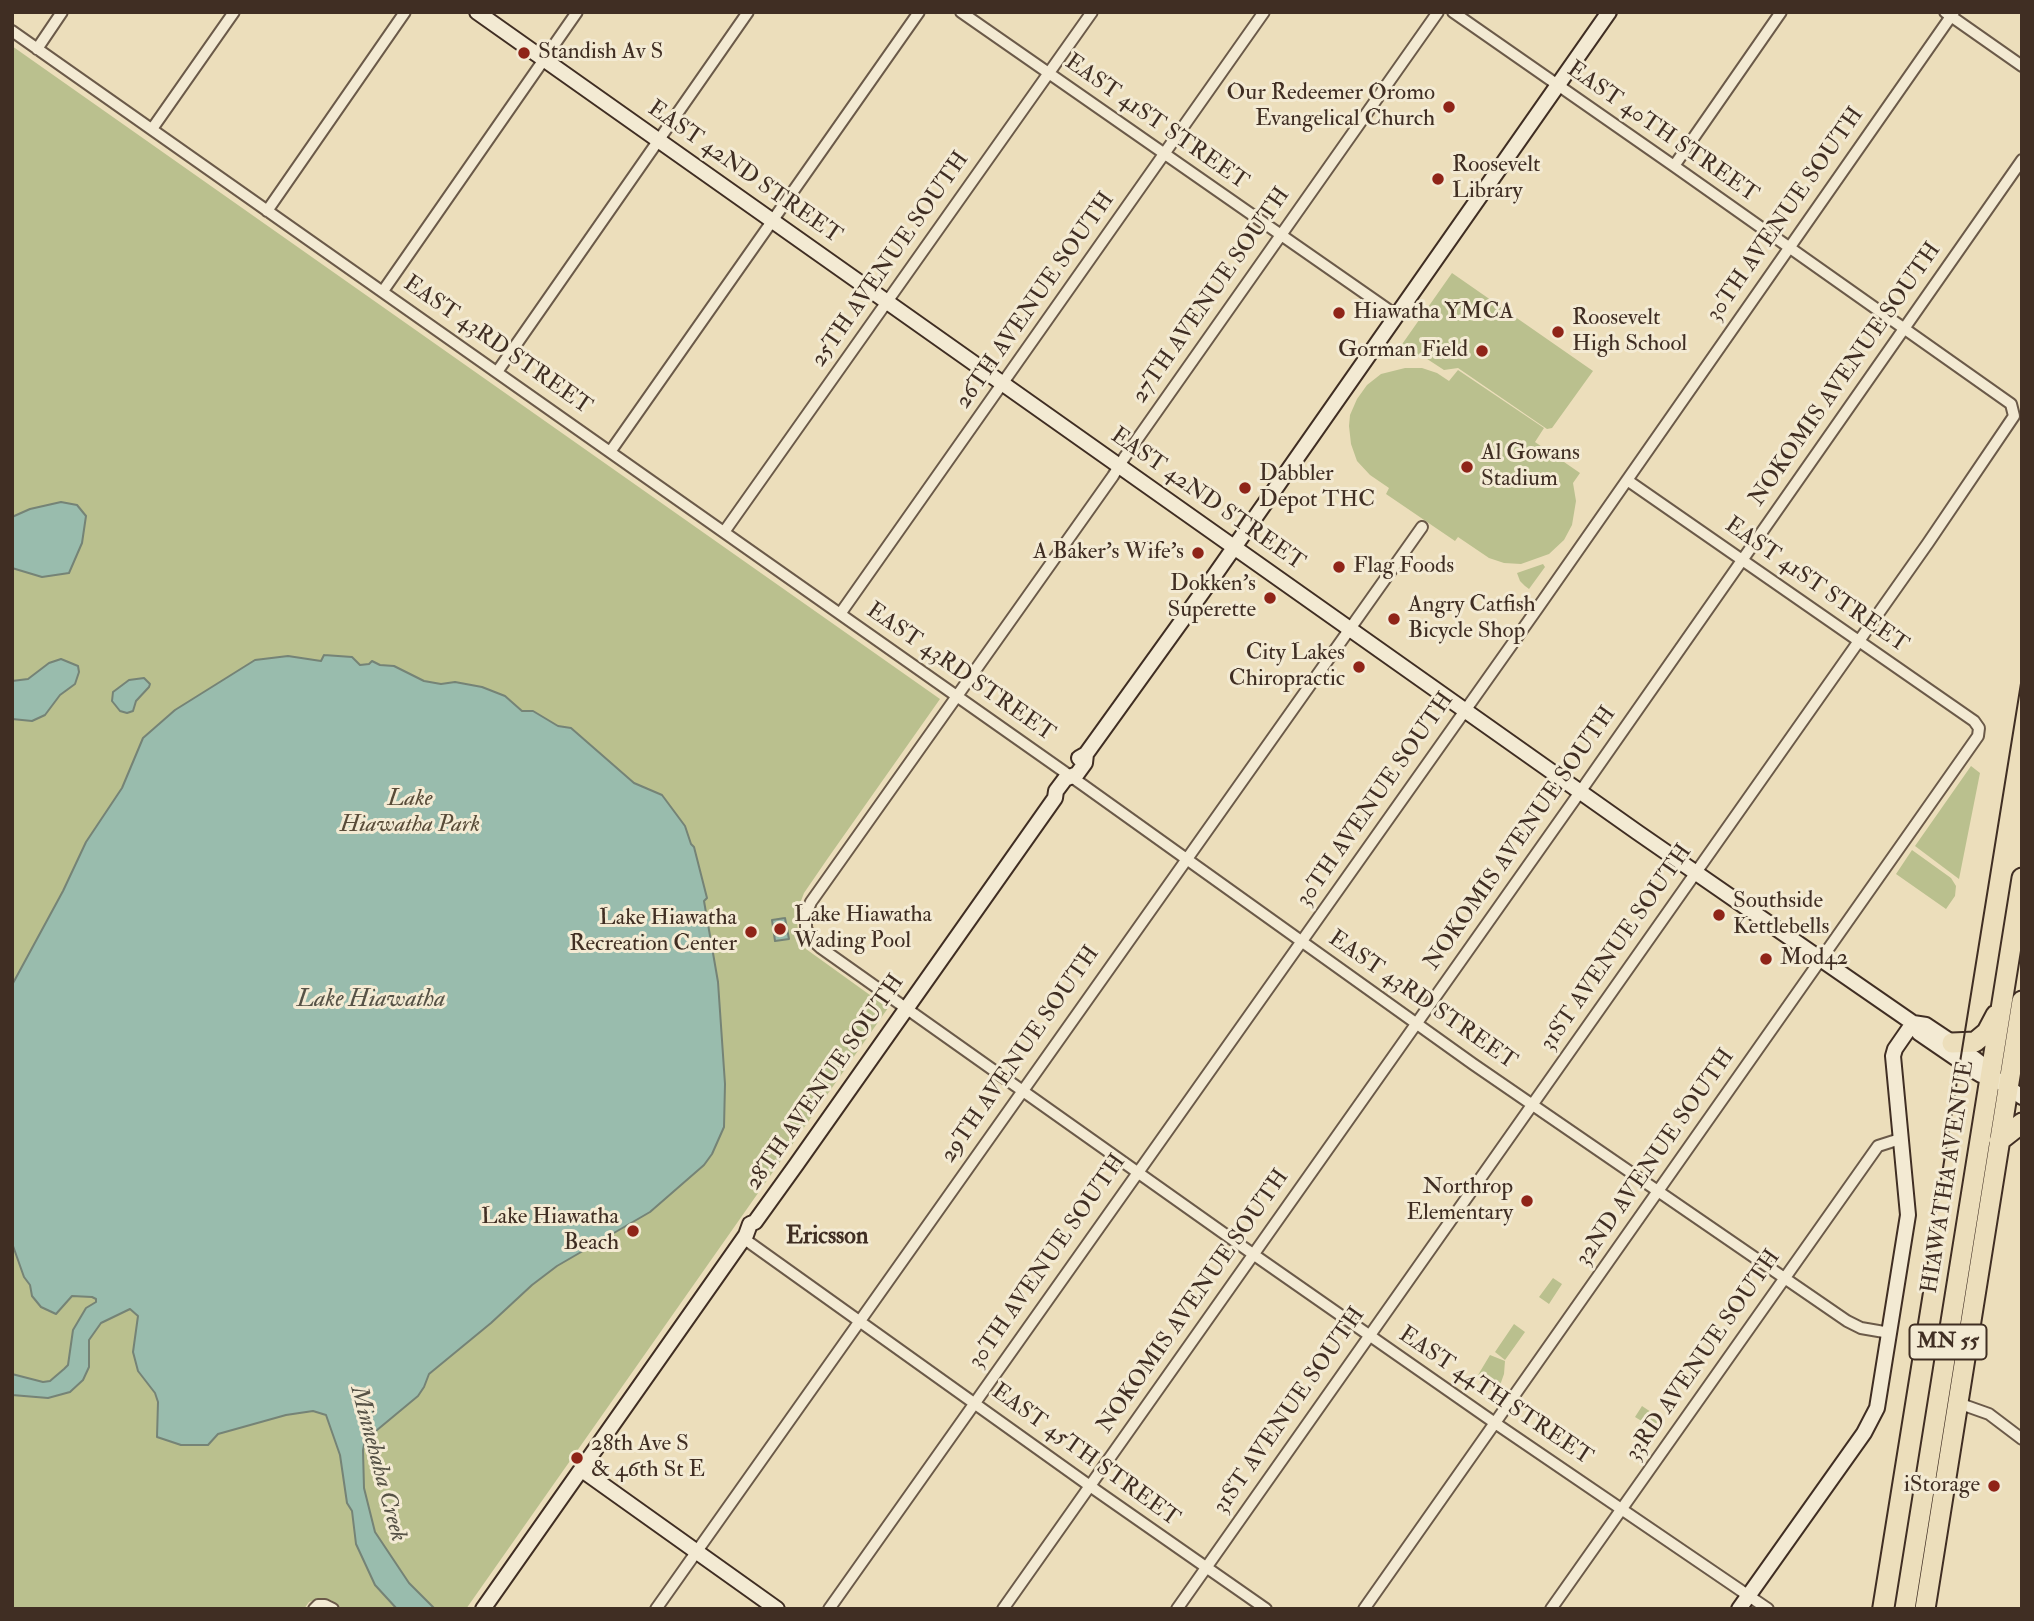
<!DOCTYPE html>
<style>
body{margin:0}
#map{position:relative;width:2034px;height:1621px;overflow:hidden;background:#ecdebb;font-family:"IM FELL Double Pica",serif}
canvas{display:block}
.frame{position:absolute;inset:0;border:14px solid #402e23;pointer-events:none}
</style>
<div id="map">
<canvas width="2034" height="1621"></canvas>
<div class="frame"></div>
</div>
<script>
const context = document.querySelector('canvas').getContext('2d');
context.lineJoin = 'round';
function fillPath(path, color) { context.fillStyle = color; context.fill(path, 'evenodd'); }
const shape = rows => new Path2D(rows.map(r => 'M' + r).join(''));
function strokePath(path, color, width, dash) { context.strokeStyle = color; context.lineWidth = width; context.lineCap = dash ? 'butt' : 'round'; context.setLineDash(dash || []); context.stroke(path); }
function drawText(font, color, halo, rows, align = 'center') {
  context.font = font + ' "IM FELL Double Pica",serif'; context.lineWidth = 6; context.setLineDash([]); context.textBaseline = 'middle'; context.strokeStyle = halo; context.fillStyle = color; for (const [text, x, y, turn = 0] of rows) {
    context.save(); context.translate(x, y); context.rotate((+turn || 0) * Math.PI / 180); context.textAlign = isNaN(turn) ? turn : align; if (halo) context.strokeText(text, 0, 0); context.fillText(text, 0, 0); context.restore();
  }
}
const green = shape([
 [12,46,940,699,828,858,804,893,796,914,799,939,806,949,888,1008,466,1609,343,1609,331,1600,321,1598,309,1602,304,1609,12,1609],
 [1452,273,1593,371,1552,428,1547,429,1458,368,1444,370,1421,355,1407,357,1398,350],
 [1405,368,1422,368,1437,373,1449,381,1458,370,1544,428,1535,442,1580,473,1573,483,1576,501,1572,525,1564,540,1549,554,1521,564,1504,563,1489,558,1458,537,1455,541,1386,494,1389,488,1370,475,1357,461,1351,444,1349,426,1350,415,1357,399,1367,385,1381,374],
 [1543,564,1545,567,1529,589,1525,586,1520,581,1517,573],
 [1971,766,1980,773,1959,879,1915,846],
 [1912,850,1951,878,1956,886,1955,896,1946,909,1896,874],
 [1553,1278,1562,1284,1549,1304,1539,1297],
 [1514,1324,1525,1332,1505,1360,1495,1352],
 [1490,1355,1505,1361,1504,1374,1499,1388,1491,1388,1478,1375],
 [1642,1406,1660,1418,1653,1428,1635,1417]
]);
const water = shape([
 [61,502,77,505,86,516,82,543,69,573,42,577,12,568,12,517,30,509,61,502],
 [324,655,352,657,360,665,369,664,372,661,380,665,394,666,424,681,441,684,455,682,482,687,505,696,522,711,533,711,558,726,571,728,634,783,662,795,685,826,691,844,694,847,707,898,704,901,718,982,725,1084,724,1127,712,1154,704,1165,650,1212,557,1266,532,1285,491,1323,429,1374,424,1387,418,1396,365,1440,363,1450,364,1488,375,1532,409,1583,435,1609,397,1609,375,1585,356,1544,352,1511,347,1503,340,1455,326,1415,313,1411,286,1415,218,1434,208,1445,181,1445,157,1437,158,1402,155,1393,138,1371,133,1352,138,1316,130,1309,101,1323,89,1340,89,1367,83,1380,70,1392,48,1398,12,1395,12,1374,43,1382,50,1381,64,1369,68,1365,73,1330,86,1308,96,1302,96,1299,92,1297,72,1296,56,1314,41,1307,32,1296,30,1285,24,1277,13,1246,12,985,63,891,86,842,122,788,143,738,175,710,255,660,288,656,321,661,324,655],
 [61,659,78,666,79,672,75,684,60,695,45,715,32,721,12,719,12,681,28,679,49,663,61,659],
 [144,678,150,684,149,687,136,701,133,711,127,713,120,711,112,701,113,692,129,680,144,678],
 [785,918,789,939,775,941,772,920,785,918]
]);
const street = shape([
 [961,12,1396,315],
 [1438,12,1124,458,1113,476,811,902,806,914,806,928,811,939,821,948,1260,1259,1495,1423,1768,1609],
 [1945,12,2022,66],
 [12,31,1083,785,1473,1064,1847,1321,1861,1328,1890,1333],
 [37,49,62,12],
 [152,129,234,12],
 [1674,166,1781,12],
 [267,211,405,12],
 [383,291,577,12],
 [497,372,748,12],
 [610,452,919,12],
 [724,532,1092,12],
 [840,614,1264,12],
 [743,1238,1097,1491,1266,1609],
 [1958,1403,1989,1414,2022,1439],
 [314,1609,318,1605,325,1605,333,1609],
 [656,1609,1422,527],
 [829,1609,1537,609,1954,12],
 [1003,1609,1580,792,2022,160],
 [1177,1609,1928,543,2014,416,2011,404,1674,166,1453,12],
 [1364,1609,1978,736,1979,728,1974,721,1627,480],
 [1551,1609,1878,1146,1900,1139]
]);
const secondary = shape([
 [477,12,1637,832,1913,1023,1926,1025,1962,1049,1987,1068,1990,1075,2022,1097],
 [1079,758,1086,754,1212,579,1609,12],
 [1913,1023,1919,1033,1976,1072,1981,1075,1990,1075],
 [582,1470,777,1609],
 [483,1609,746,1235,750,1224,755,1222,796,1165,1055,798,1056,791,1065,779,1077,774,1085,763,1086,754],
 [1739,1609,1864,1433,1877,1408,1908,1215,1893,1056,1895,1049,1913,1023]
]);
const highway = shape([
 [1952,1043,1975,1042,1987,1032,1996,1015],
 [1999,1141,2022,1123],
 [1905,1609,2022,878],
 [1925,1609,2022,1001]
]);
const tram = shape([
 [1872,1609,2022,677]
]);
const markers = [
 [524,53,7,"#8f2418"],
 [1449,107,7,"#8f2418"],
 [1438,179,7,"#8f2418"],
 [1339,313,7,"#8f2418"],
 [1558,332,7,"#8f2418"],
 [1482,351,7,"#8f2418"],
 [1467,467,7,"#8f2418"],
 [1245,488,7,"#8f2418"],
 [1198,553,7,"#8f2418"],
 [1339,567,7,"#8f2418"],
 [1270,598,7,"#8f2418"],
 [1394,619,7,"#8f2418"],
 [1359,667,7,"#8f2418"],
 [1719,915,7,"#8f2418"],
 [780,929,7,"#8f2418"],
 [751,932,7,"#8f2418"],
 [1766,959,7,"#8f2418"],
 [1527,1201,7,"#8f2418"],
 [633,1231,7,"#8f2418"],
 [577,1458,7,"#8f2418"],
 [1994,1486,7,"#8f2418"]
];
const shields = [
 [1948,1342,77]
];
const shieldNames = [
 ["MN 55",1948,1342]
];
const poiNames = [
 ["Standish Av S",538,53],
 ["Our Redeemer Oromo",1435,94,"right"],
 ["Evangelical Church",1435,120,"right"],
 ["Roosevelt",1452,166],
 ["Library",1452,192],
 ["Hiawatha YMCA",1353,313],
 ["Roosevelt",1572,319],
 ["High School",1572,345],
 ["Gorman Field",1468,351,"right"],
 ["Al Gowans",1481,454],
 ["Stadium",1481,480],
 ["Dabbler",1259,475],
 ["Depot THC",1259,501],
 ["A Baker's Wife's",1184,553,"right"],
 ["Flag Foods",1353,567],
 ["Dokken's",1256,585,"right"],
 ["Superette",1256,611,"right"],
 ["Angry Catfish",1408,606],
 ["Bicycle Shop",1408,632],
 ["City Lakes",1345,654,"right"],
 ["Chiropractic",1345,680,"right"],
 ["Southside",1733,902],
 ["Kettlebells",1733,928],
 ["Lake Hiawatha",794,916],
 ["Wading Pool",794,942],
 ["Lake Hiawatha",737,919,"right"],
 ["Recreation Center",737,945,"right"],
 ["Mod42",1780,959],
 ["Northrop",1513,1188,"right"],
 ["Elementary",1513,1214,"right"],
 ["Lake Hiawatha",619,1218,"right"],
 ["Beach",619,1244,"right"],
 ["28th Ave S",591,1445],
 ["& 46th St E",591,1471],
 ["iStorage",1980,1486,"right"]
];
const streetNames = [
 ["EAST 41ST STREET",1156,123,35],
 ["EAST 40TH STREET",1662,133,35],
 ["EAST 42ND STREET",744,173,35],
 ["30TH AVENUE SOUTH",1786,215,-55],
 ["25TH AVENUE SOUTH",891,260,-55],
 ["27TH AVENUE SOUTH",1212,296,-55],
 ["26TH AVENUE SOUTH",1036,301,-55],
 ["EAST 43RD STREET",497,346,35],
 ["NOKOMIS AVENUE SOUTH",1846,375,-55],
 ["EAST 42ND STREET",1207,500,35],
 ["EAST 41ST STREET",1816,586,35],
 ["EAST 43RD STREET",960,673,35],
 ["30TH AVENUE SOUTH",1376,800,-55],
 ["NOKOMIS AVENUE SOUTH",1521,839,-55],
 ["31ST AVENUE SOUTH",1617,948,-55],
 ["EAST 43RD STREET",1422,1001,35],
 ["29TH AVENUE SOUTH",1021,1055,-55],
 ["28TH AVENUE SOUTH",826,1083,-55],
 ["32ND AVENUE SOUTH",1656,1158,-55],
 ["HIAWATHA AVENUE",1949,1177,-81],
 ["30TH AVENUE SOUTH",1048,1262,-55],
 ["NOKOMIS AVENUE SOUTH",1194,1302,-55],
 ["33RD AVENUE SOUTH",1704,1356,-55],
 ["EAST 44TH STREET",1495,1397,34],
 ["31ST AVENUE SOUTH",1290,1411,-55],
 ["EAST 45TH STREET",1085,1456,36]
];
const parkNames = [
 ["Lake",410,800],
 ["Hiawatha Park",410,826]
];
const waterNames = [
 ["Lake Hiawatha",371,1001],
 ["Minnehaha Creek",377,1464,75]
];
const neighbourhoodNames = [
 ["Ericsson",827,1238]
];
fillPath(green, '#bac08e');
fillPath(water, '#99bcad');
strokePath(water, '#758376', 2);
strokePath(street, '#6b5a49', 14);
strokePath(secondary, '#402e23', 18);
strokePath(highway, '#402e23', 23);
strokePath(street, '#f3ead3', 10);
strokePath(secondary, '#f3ead3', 14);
strokePath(highway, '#ecdebb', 19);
strokePath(tram, '#402e23', 2);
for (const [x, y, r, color] of markers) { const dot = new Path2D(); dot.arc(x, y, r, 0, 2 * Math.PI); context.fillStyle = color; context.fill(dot); strokePath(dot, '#f3ead3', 2.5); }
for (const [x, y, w] of shields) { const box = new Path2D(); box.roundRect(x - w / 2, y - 17.5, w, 35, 5); context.fillStyle = '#f3ead3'; context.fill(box); strokePath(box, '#402e23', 2); }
drawText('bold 21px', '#402e23', null, shieldNames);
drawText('23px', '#402e23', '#f3ead3', poiNames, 'left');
drawText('23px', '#402e23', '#f3ead3', streetNames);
drawText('italic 23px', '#584b38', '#f3ead3', parkNames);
drawText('italic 24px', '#565246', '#f3ead3', waterNames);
drawText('bold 24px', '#402e23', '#f3ead3', neighbourhoodNames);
</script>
